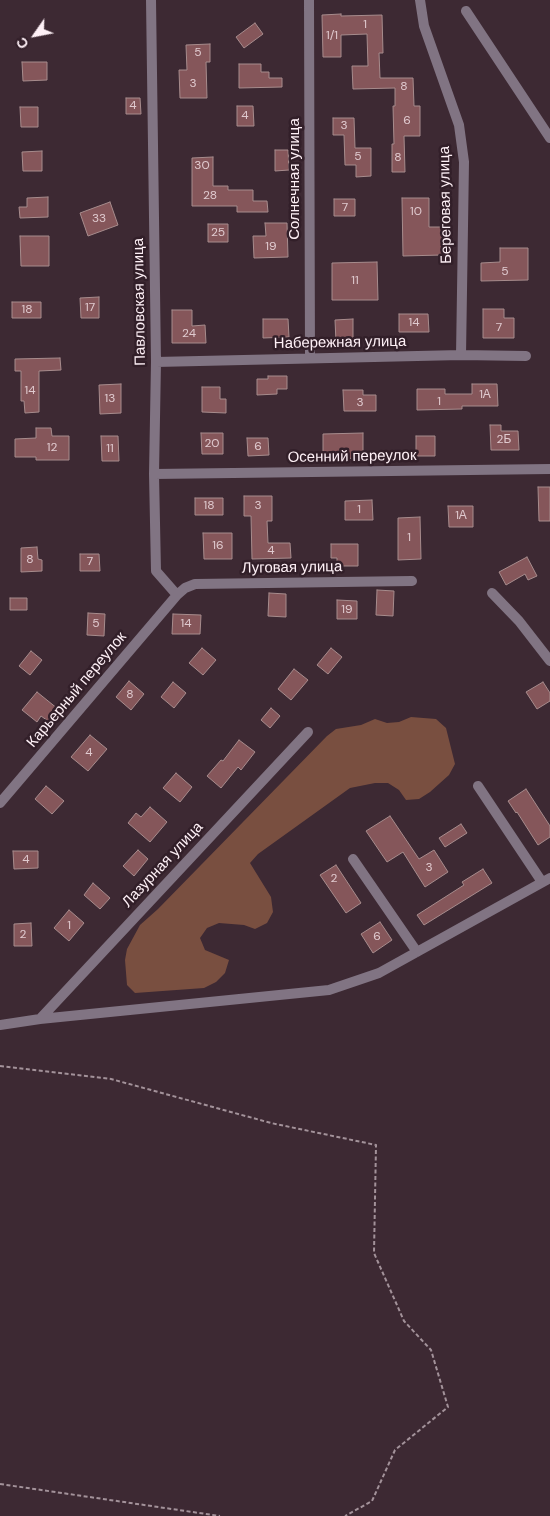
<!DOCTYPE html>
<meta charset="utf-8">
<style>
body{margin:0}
#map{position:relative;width:550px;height:1516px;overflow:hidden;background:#3d2933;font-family:"DM Sans",sans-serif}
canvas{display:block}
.north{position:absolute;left:10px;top:10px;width:50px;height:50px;-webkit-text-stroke:4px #321f29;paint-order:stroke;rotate:237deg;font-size:14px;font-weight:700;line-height:20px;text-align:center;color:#fef0f6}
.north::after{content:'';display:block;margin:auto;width:18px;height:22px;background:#fef0f6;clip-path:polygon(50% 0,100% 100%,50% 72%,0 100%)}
</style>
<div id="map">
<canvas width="550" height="1516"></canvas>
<div class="north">С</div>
</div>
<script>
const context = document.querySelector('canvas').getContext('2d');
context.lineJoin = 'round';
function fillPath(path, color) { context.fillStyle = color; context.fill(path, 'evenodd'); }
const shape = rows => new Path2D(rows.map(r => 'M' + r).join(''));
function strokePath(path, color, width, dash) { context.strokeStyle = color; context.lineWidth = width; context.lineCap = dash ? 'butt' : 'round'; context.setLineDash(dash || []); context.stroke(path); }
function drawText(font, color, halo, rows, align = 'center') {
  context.font = font + ' "DM Sans",sans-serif'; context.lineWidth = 5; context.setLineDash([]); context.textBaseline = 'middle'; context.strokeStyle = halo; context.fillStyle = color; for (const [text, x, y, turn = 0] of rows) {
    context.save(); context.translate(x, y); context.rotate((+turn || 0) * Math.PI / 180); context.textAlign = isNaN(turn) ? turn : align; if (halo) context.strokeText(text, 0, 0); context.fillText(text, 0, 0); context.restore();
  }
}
const forest = shape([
 [411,717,436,719,446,728,455,764,449,775,430,792,419,799,406,800,399,790,388,783,375,783,350,788,258,854,250,863,271,897,273,912,267,923,255,929,244,925,219,923,207,928,200,938,205,950,229,960,225,973,216,982,204,988,135,993,127,985,125,960,127,949,140,925,158,909,327,736,336,729,361,725,375,719,387,723,399,722]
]);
const building = shape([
 [341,14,341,16,382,15,383,53,379,53,380,78,413,78,414,106,420,106,420,136,404,136,405,172,392,172,392,144,394,144,393,106,395,106,395,88,353,89,352,66,368,66,367,34,341,35,341,57,323,57,322,15,341,14],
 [255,23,263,34,244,48,236,37,255,23],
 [210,44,210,62,206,62,207,98,180,98,179,70,187,70,186,45,210,44],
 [22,62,47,62,47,80,23,81,22,62],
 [239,64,261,64,261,72,269,72,269,78,282,78,282,87,239,88,239,64],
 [126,98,140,98,141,114,126,114,126,98],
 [237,106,253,106,254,126,237,126,237,106],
 [20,107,38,107,38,127,21,127,20,107],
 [333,118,354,118,355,148,371,148,371,176,356,177,356,165,345,165,344,135,333,135,333,118],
 [275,150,288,150,289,170,275,171,275,150],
 [42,151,42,171,23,171,22,152,42,151],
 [213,157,213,186,228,186,228,190,253,190,253,201,267,201,268,212,237,212,237,206,192,206,192,158,213,157],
 [48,197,48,217,20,218,19,207,27,207,27,198,48,197],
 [402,198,429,198,429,227,442,227,442,255,403,256,402,198],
 [334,199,355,199,355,216,334,216,334,199],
 [110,202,118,225,88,236,80,213,110,202],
 [265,223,287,223,288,257,254,258,253,236,266,236,265,223],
 [208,224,228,224,228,242,208,242,208,224],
 [20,236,49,236,49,266,21,266,20,236],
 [500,248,528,248,528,280,481,281,481,263,500,262,500,248],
 [377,262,378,300,332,300,332,263,377,262],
 [99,297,99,318,81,318,80,298,99,297],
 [12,302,41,302,41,318,12,318,12,302],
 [483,309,504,309,504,318,514,318,514,338,483,338,483,309],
 [172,310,192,310,192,326,205,325,206,343,172,343,172,310],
 [399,314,428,314,429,332,399,332,399,314],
 [263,319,288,319,289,337,263,338,263,319],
 [353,319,353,342,336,342,335,320,353,319],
 [60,358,61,370,39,371,39,412,25,413,24,401,21,401,21,371,15,371,15,359,60,358],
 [268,376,287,376,287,389,277,389,277,394,257,395,257,379,268,379,268,376],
 [121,384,121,413,100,414,99,385,121,384],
 [472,384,497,384,498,406,462,406,462,409,417,410,417,389,445,389,445,394,472,394,472,384],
 [202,387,220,387,220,399,226,399,226,413,202,412,202,387],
 [343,390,363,390,363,395,376,395,376,411,344,411,343,390],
 [490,425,501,425,501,431,518,431,519,450,491,450,490,425],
 [36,428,51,428,52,436,69,436,69,460,36,460,36,457,15,457,15,439,36,438,36,428],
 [201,433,223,433,223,454,202,454,201,433],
 [363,433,363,458,323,459,323,434,363,433],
 [101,436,118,436,119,461,102,461,101,436],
 [416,436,435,436,435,456,416,456,416,436],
 [247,438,268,438,269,455,248,456,247,438],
 [538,487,550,487,550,521,539,521,538,487],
 [244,496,272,496,272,521,267,521,268,543,290,543,291,558,252,559,251,516,244,516,244,496],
 [195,498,223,498,223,515,195,515,195,498],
 [372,500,373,520,345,520,345,501,372,500],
 [448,506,473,506,473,527,449,527,448,506],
 [420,517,421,559,398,560,398,518,420,517],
 [203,533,232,533,232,559,204,559,203,533],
 [331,544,358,544,358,566,337,566,337,558,331,558,331,544],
 [37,547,38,559,42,560,42,571,21,572,21,548,37,547],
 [80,554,99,554,100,571,80,571,80,554],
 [527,557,537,576,528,580,525,574,506,585,499,572,527,557],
 [377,590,394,591,393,616,376,615,377,590],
 [269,593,286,594,286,617,268,616,269,593],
 [10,598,27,598,27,610,10,610,10,598],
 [337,600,357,601,357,619,337,619,337,600],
 [88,613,105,614,104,636,87,635,88,613],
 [173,614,201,615,200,634,172,634,173,614],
 [202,648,216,660,203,675,189,663,202,648],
 [331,648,342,657,328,674,317,665,331,648],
 [31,651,42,660,30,675,19,666,31,651],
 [294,669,308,680,291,700,278,689,294,669],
 [129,681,144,694,131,710,116,697,129,681],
 [173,682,186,693,174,708,161,697,173,682],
 [543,682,550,693,550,701,537,709,526,692,543,682],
 [37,692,58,709,48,721,41,716,37,722,22,710,37,692],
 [271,708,280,716,270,728,261,720,271,708],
 [90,735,107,749,88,771,71,757,90,735],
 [239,740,255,752,241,770,238,767,221,788,207,776,221,760,223,761,239,740],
 [176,773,192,787,180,802,163,788,176,773],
 [46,786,64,801,52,814,35,799,46,786],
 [526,789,550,826,550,837,538,845,517,812,516,813,508,801,526,789],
 [150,807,167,822,150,842,128,823,136,813,141,817,150,807],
 [390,816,419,859,434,850,448,872,425,887,403,852,387,862,366,831,390,816],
 [461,824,467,833,445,847,439,838,461,824],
 [138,850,148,859,134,876,123,866,138,850],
 [13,851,38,851,38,868,14,869,13,851],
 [336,865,361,903,346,913,320,875,336,865],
 [483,869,492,883,424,925,417,915,464,885,462,882,483,869],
 [93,883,110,898,100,909,84,895,93,883],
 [69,910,84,923,69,941,54,928,69,910],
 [380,922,392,940,373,953,361,934,380,922],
 [31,923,32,946,14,946,14,924,31,923]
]);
const path = shape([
 [0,1066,111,1079,271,1123,376,1145,374,1253,404,1321,431,1350,448,1407,395,1450,372,1501,345,1516],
 [0,1484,220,1516]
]);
const minor = shape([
 [151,0,156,362,154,474,156,571,177,595],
 [309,0,310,358],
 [420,0,424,26,459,125,464,162,461,355],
 [466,11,550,138],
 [156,362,461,355,526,356],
 [154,474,550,469],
 [492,593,519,621,550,661],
 [478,786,542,882],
 [0,803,177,595,185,588,195,584,412,581],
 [353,859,417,952],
 [40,1019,308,732],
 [0,1025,40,1019,329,990,379,973,550,878]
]);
const numberNames = [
 ["1",365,25],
 ["1/1",332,36],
 ["5",198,53],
 ["3",193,84],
 ["8",404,87],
 ["4",133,106],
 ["4",245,116],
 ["6",407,121],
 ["3",344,126],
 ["5",358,157],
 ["8",398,158],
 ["30",202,166],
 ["28",210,196],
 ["7",345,208],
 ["10",416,212],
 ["33",99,219],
 ["25",218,233],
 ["19",271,247],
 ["5",505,272],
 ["11",355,281],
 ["17",90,308],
 ["18",27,310],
 ["14",414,323],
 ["7",499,328],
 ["24",189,334],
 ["14",30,391],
 ["1А",485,395],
 ["13",110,399],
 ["1",439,402],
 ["3",360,403],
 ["2Б",504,440],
 ["20",212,444],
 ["6",258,447],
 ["12",52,448],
 ["11",110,449],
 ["18",209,506],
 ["3",258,506],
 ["1",359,510],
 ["1А",461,516],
 ["1",409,538],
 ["16",218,546],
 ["4",271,551],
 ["8",30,560],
 ["7",90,562],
 ["19",347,610],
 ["5",96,624],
 ["14",186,624],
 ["8",130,695],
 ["4",89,753],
 ["4",26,860],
 ["3",429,868],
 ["2",334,879],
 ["1",69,926],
 ["2",23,935],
 ["6",377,937]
];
const streetNames = [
 ["Солнечная улица",295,179,-90],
 ["Береговая улица",446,205,-91],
 ["Павловская улица",140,302,-91],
 ["Набережная улица",340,343,-1],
 ["Осенний переулок",352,457,-1],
 ["Луговая улица",292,568,-1],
 ["Карьерный переулок",77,690,-50],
 ["Лазурная улица",163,865,-47]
];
fillPath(forest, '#794f40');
fillPath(building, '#85565a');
strokePath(building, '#a78c8d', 1);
strokePath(path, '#a3929a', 2, [4, 2.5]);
strokePath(minor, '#817483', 10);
drawText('12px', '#e0cacf', null, numberNames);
drawText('15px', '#fef0f6', '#321f29', streetNames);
</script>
